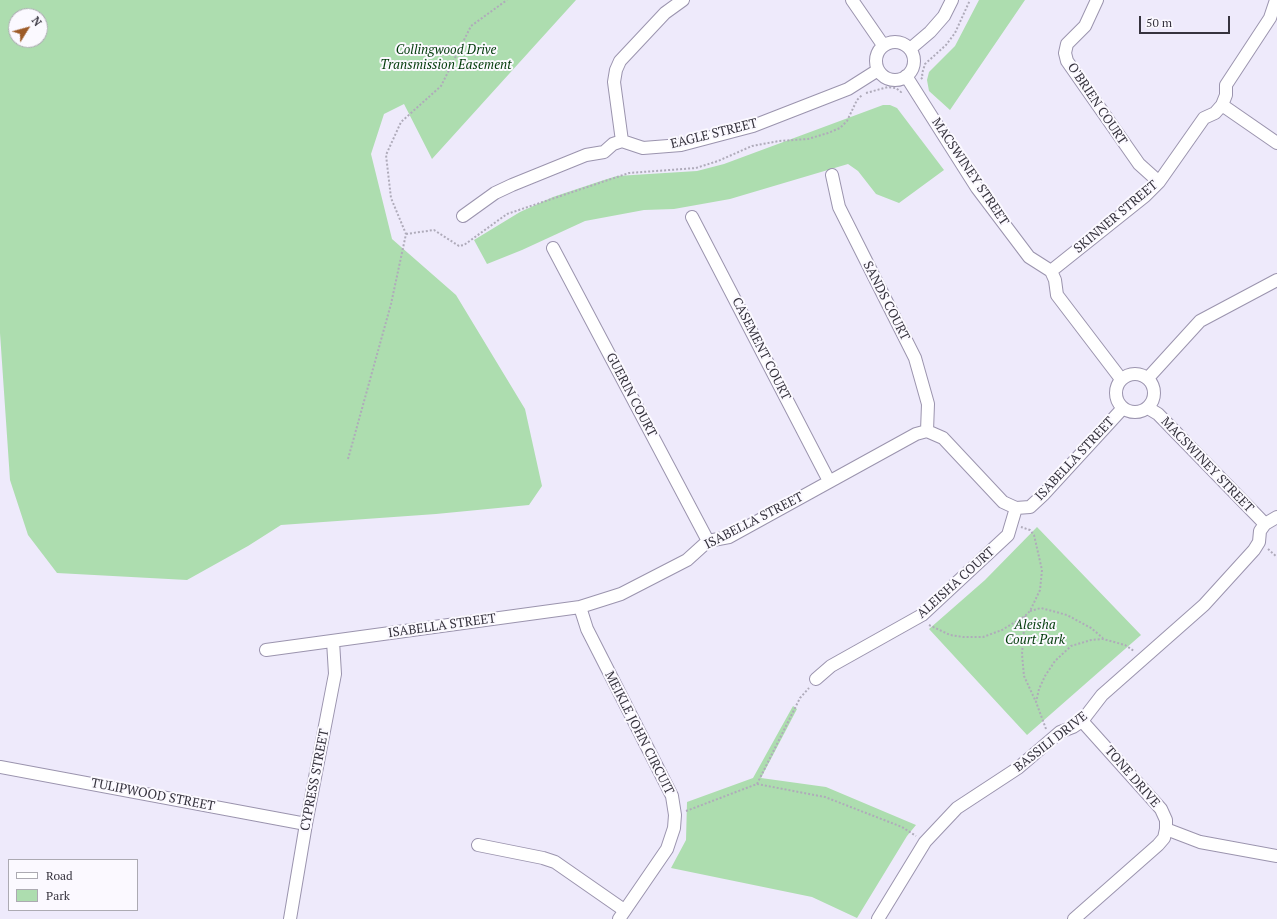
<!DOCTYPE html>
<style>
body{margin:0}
#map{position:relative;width:1277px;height:919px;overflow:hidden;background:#eeeafb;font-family:"PT Serif",serif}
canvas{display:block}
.legend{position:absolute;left:8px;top:859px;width:130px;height:52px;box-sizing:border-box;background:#fbf9ff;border:1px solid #acaab2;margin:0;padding:5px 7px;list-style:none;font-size:12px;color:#36333e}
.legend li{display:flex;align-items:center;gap:8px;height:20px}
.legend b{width:20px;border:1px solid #acaab2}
.north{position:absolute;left:8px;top:8px;width:40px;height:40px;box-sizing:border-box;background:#fbf9ff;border:1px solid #acaab2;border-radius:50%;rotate:53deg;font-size:11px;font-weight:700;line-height:16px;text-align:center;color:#36333e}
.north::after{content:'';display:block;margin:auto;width:14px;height:18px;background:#9d5b28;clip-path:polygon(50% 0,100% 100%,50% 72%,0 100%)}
.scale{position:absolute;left:1139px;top:16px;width:91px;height:18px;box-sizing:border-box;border:2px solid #36333e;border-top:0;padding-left:5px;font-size:12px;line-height:14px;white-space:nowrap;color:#36333e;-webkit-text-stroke:3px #fbf9ff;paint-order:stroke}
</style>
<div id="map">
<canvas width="1277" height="919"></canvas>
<ul class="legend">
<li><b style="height:5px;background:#fff"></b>Road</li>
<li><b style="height:11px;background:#adddaf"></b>Park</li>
</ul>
<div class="north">N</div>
<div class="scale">50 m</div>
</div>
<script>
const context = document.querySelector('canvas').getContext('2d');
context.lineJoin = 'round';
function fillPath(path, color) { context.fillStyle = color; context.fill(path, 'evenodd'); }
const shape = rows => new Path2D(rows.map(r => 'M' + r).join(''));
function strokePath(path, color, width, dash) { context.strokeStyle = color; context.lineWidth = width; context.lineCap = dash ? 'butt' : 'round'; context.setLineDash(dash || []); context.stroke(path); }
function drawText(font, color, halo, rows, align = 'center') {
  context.font = font + ' "PT Serif",serif'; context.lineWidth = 4; context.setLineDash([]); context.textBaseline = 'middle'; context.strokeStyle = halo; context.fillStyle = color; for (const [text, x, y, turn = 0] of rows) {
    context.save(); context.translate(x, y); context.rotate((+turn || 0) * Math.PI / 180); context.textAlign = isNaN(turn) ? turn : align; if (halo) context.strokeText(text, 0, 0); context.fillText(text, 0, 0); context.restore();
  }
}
const green = shape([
 [0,0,576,0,432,159,404,104,384,114,371,154,392,239,456,295,525,409,542,486,529,505,436,514,281,525,248,546,187,580,57,573,28,535,10,480,0,333],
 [16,16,40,16,40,40,16,40],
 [979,0,1025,0,950,110,929,91,927,80,929,72,955,46],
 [883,105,890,105,897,108,944,170,899,203,876,194,858,171,848,164,730,199,674,209,644,210,585,221,522,250,487,264,474,240,520,212,553,197,604,180,617,176,697,171,724,164],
 [1037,527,1141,635,1027,735,929,629,985,580],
 [793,706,797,709,761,778,826,787,916,825,907,836,857,918,812,897,671,868,686,840,687,802,753,778]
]);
const path = shape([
 [921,79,923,77,922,74,925,64,946,45,955,33,970,0],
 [866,93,888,87,896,88,901,92,902,91],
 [406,234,434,230,459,246,464,245,507,214,629,173,696,168,718,161,752,146,779,141,808,139,828,133,840,128,847,121,857,100,862,95],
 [348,459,391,304,406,234,391,198,386,155,401,122,441,86,471,26,507,0],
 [1268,549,1277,557],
 [1030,611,1041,608,1067,615,1091,628,1103,638],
 [1025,616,1022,654,1024,676,1036,702],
 [929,625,950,635,963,637,983,637,1002,630,1025,616,1030,611,1040,590,1042,570,1034,535,1030,530,1021,527],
 [1046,729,1036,702,1039,689,1045,676,1055,661,1071,646,1091,640,1103,639,1125,645,1134,651],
 [757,784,800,698,809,688],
 [686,811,757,784,825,797,902,827,916,836]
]);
const street = shape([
 [852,0,883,45],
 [1097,0,1085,26,1067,44,1065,53,1067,61,1139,164,1159,182],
 '876 61a19 19 0 1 1 38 0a19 19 0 1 1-38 0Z',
 [910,49,930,32,944,16,952,0],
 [906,76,977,188,1029,257,1051,271,1055,280,1057,295,1121,379],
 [1222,105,1277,143],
 [622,141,614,82,616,70,620,61,665,13,683,0],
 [832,175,839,207,915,358,928,404,927,431],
 [463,216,495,193,512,185,586,155,604,152,613,144,622,141,643,148,681,145,753,126,848,89,878,70],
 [692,217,829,481],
 [553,248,708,541],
 [1051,271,1145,196,1159,182,1204,118,1215,113,1222,105,1226,95,1226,85,1270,18,1276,0],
 '1116 393a19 19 0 1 1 38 0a19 19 0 1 1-38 0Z',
 [1148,378,1200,321,1277,280],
 [1148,408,1158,414,1265,524],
 [580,607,587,629,672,796,675,815,674,828,667,849,619,919],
 [266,650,580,607,621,594,687,560,708,541,729,537,916,434,927,431,943,438,1003,502,1016,508,1030,507,1044,494,1123,408],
 [816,679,831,666,922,615,1008,535,1016,508],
 [0,767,306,824],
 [1166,829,1200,842,1277,856],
 [478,845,543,858,555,862,624,910],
 [290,919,306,824,335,674,333,641],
 [878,919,925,842,957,808,1018,768,1060,732,1073,727,1082,721,1102,695,1204,605,1254,550,1259,542,1260,531,1265,524,1277,517],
 [1074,919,1158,845,1164,838,1166,829,1166,820,1161,809,1082,721]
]);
const parkNames = [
 ["Collingwood Drive",446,50],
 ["Transmission Easement",446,65],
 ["Aleisha",1035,625],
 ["Court Park",1035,640]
];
const streetNames = [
 ["O'BRIEN COURT",1097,104,56],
 ["EAGLE STREET",714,134,-14],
 ["MACSWINEY STREET",970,172,56],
 ["SKINNER STREET",1116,217,-40],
 ["SANDS COURT",886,301,63],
 ["CASEMENT COURT",761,349,63],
 ["GUERIN COURT",631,395,62],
 ["ISABELLA STREET",1075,459,-47],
 ["MACSWINEY STREET",1207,465,46],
 ["ISABELLA STREET",754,521,-27],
 ["ALEISHA COURT",956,583,-42],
 ["ISABELLA STREET",442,626,-8],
 ["MEIKLE JOHN CIRCUIT",639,733,63],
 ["BASSILI DRIVE",1051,742,-38],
 ["TONE DRIVE",1132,777,49],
 ["CYPRESS STREET",315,780,-79],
 ["TULIPWOOD STREET",153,795,11]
];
fillPath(green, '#adddaf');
strokePath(street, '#9b94ae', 14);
strokePath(path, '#afabba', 2, [2, 2]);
strokePath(street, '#fff', 12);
drawText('italic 13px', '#003a09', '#fbf9ff', parkNames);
drawText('13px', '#36333e', '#fbf9ff', streetNames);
</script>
